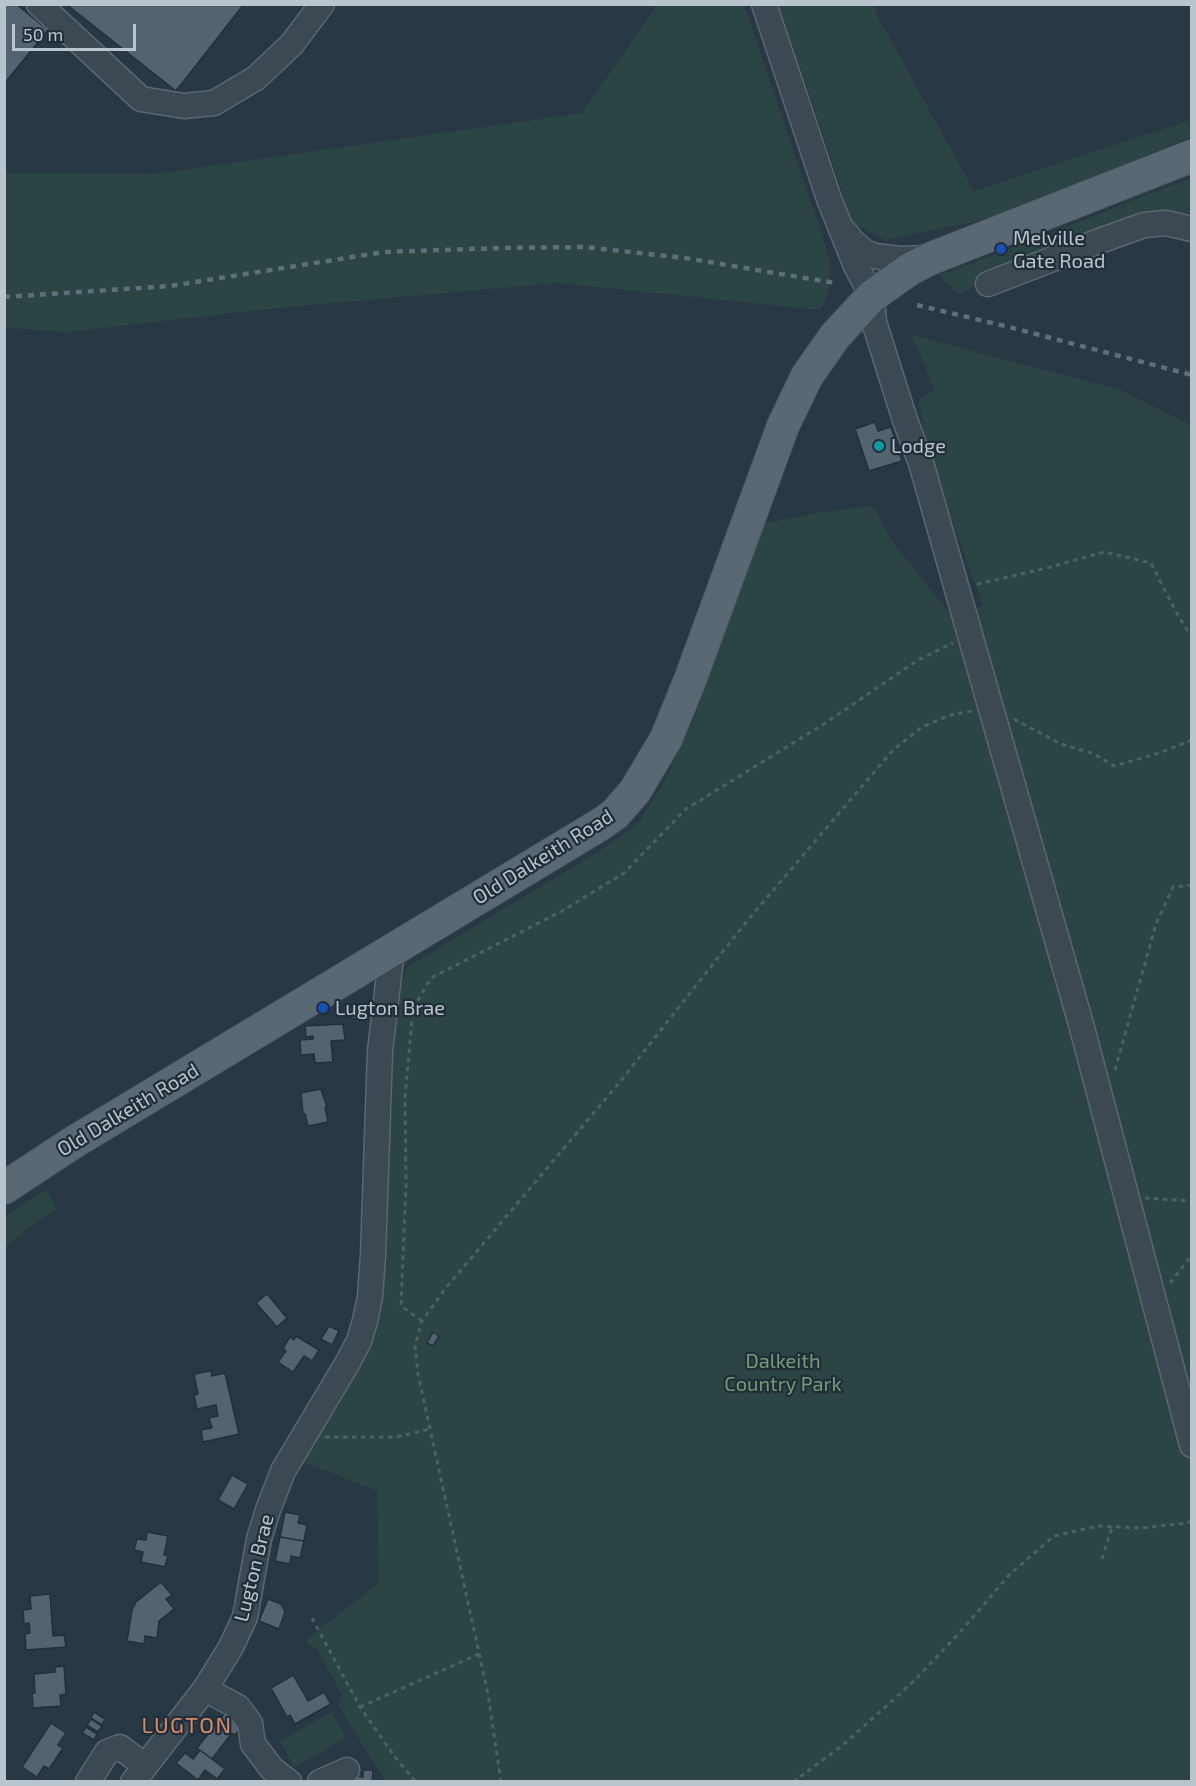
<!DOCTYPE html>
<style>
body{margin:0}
#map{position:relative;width:1196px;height:1786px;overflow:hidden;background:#283844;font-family:"Exo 2",sans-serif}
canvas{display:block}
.frame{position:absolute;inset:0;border:6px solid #bac4cd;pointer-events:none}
.scale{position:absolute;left:12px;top:24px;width:124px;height:27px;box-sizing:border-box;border:3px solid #bac4cd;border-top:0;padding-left:8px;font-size:18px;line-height:21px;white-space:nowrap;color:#bac4cd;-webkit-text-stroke:4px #212e39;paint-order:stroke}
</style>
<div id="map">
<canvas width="1196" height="1786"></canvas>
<div class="frame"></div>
<div class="scale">50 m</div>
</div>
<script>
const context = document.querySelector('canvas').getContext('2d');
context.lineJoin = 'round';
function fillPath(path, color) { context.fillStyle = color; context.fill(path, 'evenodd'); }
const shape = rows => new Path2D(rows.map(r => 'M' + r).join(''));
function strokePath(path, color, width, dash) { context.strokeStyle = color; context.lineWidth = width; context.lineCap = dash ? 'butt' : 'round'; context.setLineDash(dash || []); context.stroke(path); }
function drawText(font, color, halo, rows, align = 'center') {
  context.font = font + ' "Exo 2",sans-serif'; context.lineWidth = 4.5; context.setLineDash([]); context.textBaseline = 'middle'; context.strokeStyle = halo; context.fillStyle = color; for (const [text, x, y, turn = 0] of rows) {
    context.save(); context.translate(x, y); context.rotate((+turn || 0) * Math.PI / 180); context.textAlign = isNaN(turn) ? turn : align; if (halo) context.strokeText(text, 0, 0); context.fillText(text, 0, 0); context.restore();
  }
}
const green = shape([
 [658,4,744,5,821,231,830,264,828,293,820,310,557,283,268,309,68,332,5,328,5,173,154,174,582,113],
 [779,5,874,5,877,15,974,191,1191,120,1191,137,996,217,886,240,853,224],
 [1191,178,1191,213,1157,211,987,277,960,295,938,275,960,268],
 [912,335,1121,390,1191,425,1191,1781,385,1781,338,1705,342,1695,317,1649,305,1642,324,1626,379,1583,377,1491,303,1462,362,1354,378,1318,381,1285,390,1055,402,980,409,966,598,852,638,824,664,782,692,724,765,523,822,512,869,506,875,510,892,541,956,621,983,605,926,449,922,413,918,404,921,398,934,389],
 [47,1189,56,1210,35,1223,5,1247,5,1217],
 [332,1712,346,1738,294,1767,280,1741]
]);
const building = shape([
 [4,4,16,4,48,30,4,84,4,4],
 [66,4,244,4,176,91,66,4],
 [875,422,878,431,891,427,902,461,869,471,855,429,875,422],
 [344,1005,359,1006,358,1019,343,1017,344,1005],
 [343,1024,345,1040,331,1041,333,1062,315,1063,314,1054,301,1055,300,1040,313,1039,313,1036,306,1037,305,1026,343,1024],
 [321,1089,327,1107,325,1108,328,1122,308,1126,305,1114,303,1114,301,1093,321,1089],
 [267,1294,287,1318,277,1327,256,1303,267,1294],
 [329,1326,339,1331,332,1345,321,1339,329,1326],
 [433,1332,439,1336,433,1346,427,1343,433,1332],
 [296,1336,319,1350,312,1361,304,1356,293,1372,278,1362,286,1351,283,1348,290,1337,294,1340,296,1336],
 [211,1371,212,1376,225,1373,239,1434,203,1442,201,1430,212,1428,209,1418,218,1416,216,1405,197,1409,194,1395,198,1394,194,1374,211,1371],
 [232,1475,248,1484,234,1509,218,1500,232,1475],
 [285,1512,300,1515,298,1523,307,1525,304,1541,280,1537,285,1512],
 [147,1532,168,1536,164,1555,168,1555,165,1567,141,1562,143,1552,134,1550,137,1539,146,1540,147,1532],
 [280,1537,304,1541,300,1558,291,1556,290,1564,275,1561,280,1537],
 [161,1582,172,1595,166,1599,174,1609,159,1621,157,1638,145,1636,144,1644,127,1641,132,1610,136,1602,161,1582],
 [50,1594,53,1636,64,1635,66,1647,26,1650,25,1634,30,1633,29,1623,24,1624,23,1610,31,1609,30,1596,50,1594],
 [268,1599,281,1604,285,1612,279,1629,259,1621,268,1599],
 [64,1666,66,1694,60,1695,61,1706,33,1708,32,1693,35,1693,34,1674,55,1672,55,1667,64,1666],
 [293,1675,308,1701,324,1692,331,1704,295,1724,290,1715,287,1717,271,1688,293,1675],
 [228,1709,245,1722,235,1735,232,1733,212,1759,197,1748,228,1709],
 [94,1712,105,1719,102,1725,91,1718,94,1712],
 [91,1719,102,1726,98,1732,87,1725,91,1719],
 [51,1723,66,1733,58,1745,63,1748,49,1769,44,1766,37,1777,22,1767,51,1723],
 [86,1727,97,1734,94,1740,82,1733,86,1727],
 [200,1750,225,1769,217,1779,205,1770,198,1780,176,1763,185,1753,193,1759,200,1750],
 [363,1770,373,1770,372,1782,351,1782,351,1776,363,1777,363,1770]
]);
const path = shape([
 [977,584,1043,569,1104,552,1151,563,1176,612,1192,638],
 [1014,719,1061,744,1094,754,1114,766,1159,753,1192,740],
 [1115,1070,1156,924,1173,887,1192,885],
 [1145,1198,1192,1201],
 [1170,1283,1192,1255],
 [422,1321,401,1306,406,1184,405,1096,413,1009,431,978,562,911,624,873,686,809,824,724,918,660,953,643],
 [325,1437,396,1437,430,1429],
 [1102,1559,1112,1527],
 [312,1618,360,1707,395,1757,416,1782],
 [360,1707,479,1654],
 [501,1782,488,1694,418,1374,415,1345,422,1321,445,1289,619,1083,747,921,893,750,922,727,950,715,972,711],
 [793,1782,843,1745,914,1681,962,1630,1010,1574,1054,1536,1098,1526,1141,1528,1187,1523,1192,1521]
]);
const minor = shape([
 [39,4,141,99,184,106,214,103,256,78,292,44,322,4],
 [764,4,829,199,856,266,872,296,874,322,905,420,921,463,1081,1024,1192,1445],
 [846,233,852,241,865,252,875,256,900,259,928,258],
 [988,284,1094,243,1144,225,1166,223,1192,229],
 [205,1689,238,1707,250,1723,253,1744,272,1769,289,1782],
 [88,1782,107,1752,120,1747,145,1766],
 [133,1782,205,1689,231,1647,245,1617,259,1539,268,1510,283,1471,348,1362,359,1341,365,1321,370,1297,373,1255,380,1051,392,950],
 [320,1782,347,1770]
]);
const major = shape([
 [4,1188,74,1142,601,824,615,814,635,791,666,739,690,680,783,426,807,376,835,336,872,296,910,269,932,258,1192,156]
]);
const rail = shape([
 [4,297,170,286,384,252,499,248,585,247,685,258,835,283],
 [917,305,1009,327,1192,375]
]);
const markers = [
 [1001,249,6,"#1a4fb4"],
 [879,446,6,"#0f9aa8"],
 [323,1008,6,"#1a4fb4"]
];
const poiNames = [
 ["Melville",1013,238],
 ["Gate Road",1013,261],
 ["Lodge",891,446],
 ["Lugton Brae",335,1008]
];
const streetNames = [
 ["Old Dalkeith Road",543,857,-32],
 ["Old Dalkeith Road",128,1110,-31],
 ["Lugton Brae",254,1568,-76]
];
const parkNames = [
 ["Dalkeith",783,1361],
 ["Country Park",783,1384]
];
const quarterNames = [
 ["LUGTON",187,1726]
];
fillPath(green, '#2a4544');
fillPath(building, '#546371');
strokePath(building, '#23303b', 1.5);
strokePath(minor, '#5b6771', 27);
strokePath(major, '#495560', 34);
strokePath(path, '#4a6262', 3, [4.5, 4.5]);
strokePath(minor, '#3c4953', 24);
strokePath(major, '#5a6873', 32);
strokePath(rail, '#5e6e7a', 4.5, [6, 6]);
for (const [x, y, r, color] of markers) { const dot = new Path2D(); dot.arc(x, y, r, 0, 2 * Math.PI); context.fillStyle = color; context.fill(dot); strokePath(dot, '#212e39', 2); }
drawText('20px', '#bac4cd', '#212e39', poiNames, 'left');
drawText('20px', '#bac4cd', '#212e39', streetNames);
drawText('20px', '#719e75', '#212e39', parkNames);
context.letterSpacing = '1.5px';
drawText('22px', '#d68b6b', '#212e39', quarterNames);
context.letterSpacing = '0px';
</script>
